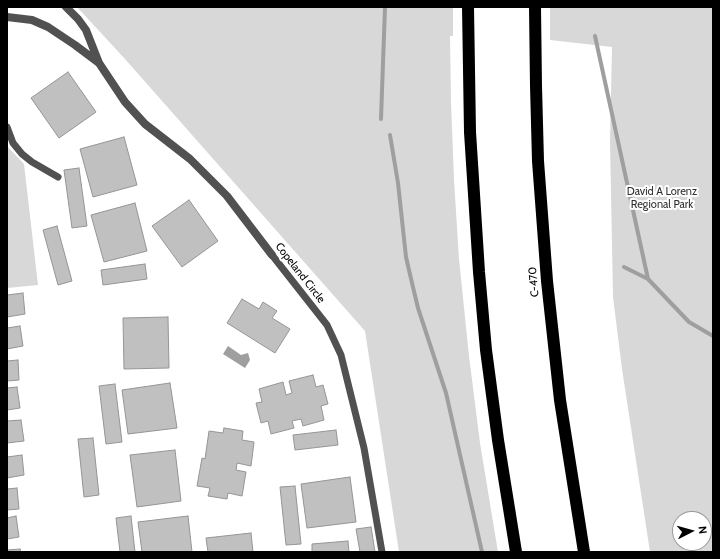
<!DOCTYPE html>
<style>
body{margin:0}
#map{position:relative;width:720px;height:559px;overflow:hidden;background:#fff;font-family:Cabin,sans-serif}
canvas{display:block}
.frame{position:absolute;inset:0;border:8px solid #000;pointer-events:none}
.north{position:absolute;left:672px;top:511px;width:40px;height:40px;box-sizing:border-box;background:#fff;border:1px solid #999;border-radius:50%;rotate:84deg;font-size:11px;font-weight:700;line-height:16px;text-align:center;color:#000}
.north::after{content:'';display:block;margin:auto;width:14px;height:18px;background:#000;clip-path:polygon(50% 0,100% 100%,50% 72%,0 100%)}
</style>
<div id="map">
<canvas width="720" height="559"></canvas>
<div class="frame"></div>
<div class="north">N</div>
</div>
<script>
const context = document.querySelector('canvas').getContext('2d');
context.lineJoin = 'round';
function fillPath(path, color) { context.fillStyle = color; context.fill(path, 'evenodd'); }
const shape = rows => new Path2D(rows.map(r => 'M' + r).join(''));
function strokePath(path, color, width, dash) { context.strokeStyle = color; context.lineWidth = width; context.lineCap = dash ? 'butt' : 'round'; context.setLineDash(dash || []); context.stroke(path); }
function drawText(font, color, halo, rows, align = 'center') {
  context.font = font + ' Cabin,sans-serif'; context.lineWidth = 4; context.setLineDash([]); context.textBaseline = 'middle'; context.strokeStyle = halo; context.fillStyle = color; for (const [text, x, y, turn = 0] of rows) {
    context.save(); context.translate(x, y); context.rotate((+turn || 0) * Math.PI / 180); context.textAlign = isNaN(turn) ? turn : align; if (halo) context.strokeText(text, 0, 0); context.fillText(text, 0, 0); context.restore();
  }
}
const green = shape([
 [77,7,453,7,453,36,450,36,451,102,454,180,459,259,469,356,480,443,498,552,399,552,365,331,125,59],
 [550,7,713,7,713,552,650,552,622,369,613,297,610,142,612,47,550,40],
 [680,519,704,519,704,543,680,543],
 [7,146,24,164,38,285,7,288]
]);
const water = shape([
 [228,346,241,355,248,353,250,360,245,368,223,354]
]);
const stream = shape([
 [595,36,648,279,689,322,713,336],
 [381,119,385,7],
 [390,135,398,183,406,257,412,283,418,308,446,393,482,552],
 [624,267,648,279]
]);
const building = shape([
 [68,72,96,112,59,138,31,98,68,72],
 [124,137,137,185,93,197,80,149,124,137],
 [79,168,87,226,72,228,64,170,79,168],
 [189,200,218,241,182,267,152,226,189,200],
 [135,203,147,251,104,262,91,215,135,203],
 [57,226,72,281,58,285,43,230,57,226],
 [145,264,147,279,103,285,101,270,145,264],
 [23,293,25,314,7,317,7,295,23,293],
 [242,299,259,309,263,302,277,311,272,318,290,329,275,353,227,323,242,299],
 [168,317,169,368,124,369,123,318,168,317],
 [20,326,23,346,7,349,7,328,20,326],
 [18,360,19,380,7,381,7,361,18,360],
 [313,375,316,387,323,385,328,404,321,406,324,420,303,426,301,419,292,421,294,428,271,434,268,421,261,423,256,403,262,402,259,389,283,382,286,395,292,393,289,381,313,375],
 [170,383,177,428,128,434,122,390,170,383],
 [115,384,122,442,106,444,99,386,115,384],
 [17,387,20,408,7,410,7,388,17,387],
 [21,420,24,441,7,443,7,421,21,420],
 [224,428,243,431,242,440,254,442,251,466,237,463,236,470,246,472,242,496,228,493,227,499,208,496,210,488,197,486,202,458,205,459,209,431,223,433,224,428],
 [336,430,338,445,295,450,293,435,336,430],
 [93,438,99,495,84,497,78,439,93,438],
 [175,450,181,501,137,507,130,455,175,450],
 [22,455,24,475,7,478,7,457,22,455],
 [350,477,356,522,307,528,301,484,350,477],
 [295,486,301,544,286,545,280,487,295,486],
 [17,488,19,509,7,510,7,489,17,488],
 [16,516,19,537,7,539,7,518,16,516],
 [131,516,135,552,120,552,116,518,131,516],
 [188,516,192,552,142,552,138,522,188,516],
 [371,527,375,552,360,552,356,529,371,527],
 [251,533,253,552,208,552,206,538,251,533],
 [348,541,349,552,312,552,312,544,348,541],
 [20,549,21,552,7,552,7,550,20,549]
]);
const service = shape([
 [7,127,13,143,22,154,32,162,58,177],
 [272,255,327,325,341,355,364,448,382,552]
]);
const minor = shape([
 [66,7,78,19,86,30,99,63,125,102,145,124,190,159,227,196,272,255],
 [7,17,32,20,48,27,75,45,99,63]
]);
const motorway = shape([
 [468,7,470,132,479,272,486,350,498,440,516,552],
 [535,7,536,86,538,161,547,281,560,400,584,552]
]);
const parkNames = [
 ["David A Lorenz",662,192],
 ["Regional Park",662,205]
];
const streetNames = [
 ["Copeland Circle",300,273,52],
 ["C-470",534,282,-95]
];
fillPath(green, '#d8d8d8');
fillPath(water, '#9f9f9f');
strokePath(stream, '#9f9f9f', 4);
fillPath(building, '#c0c0c0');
strokePath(building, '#959595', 1);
strokePath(service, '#515151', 7);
strokePath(minor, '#515151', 8);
strokePath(motorway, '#000', 12);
drawText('11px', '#2f2f2f', '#fff', parkNames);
drawText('11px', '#000', '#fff', streetNames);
</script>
